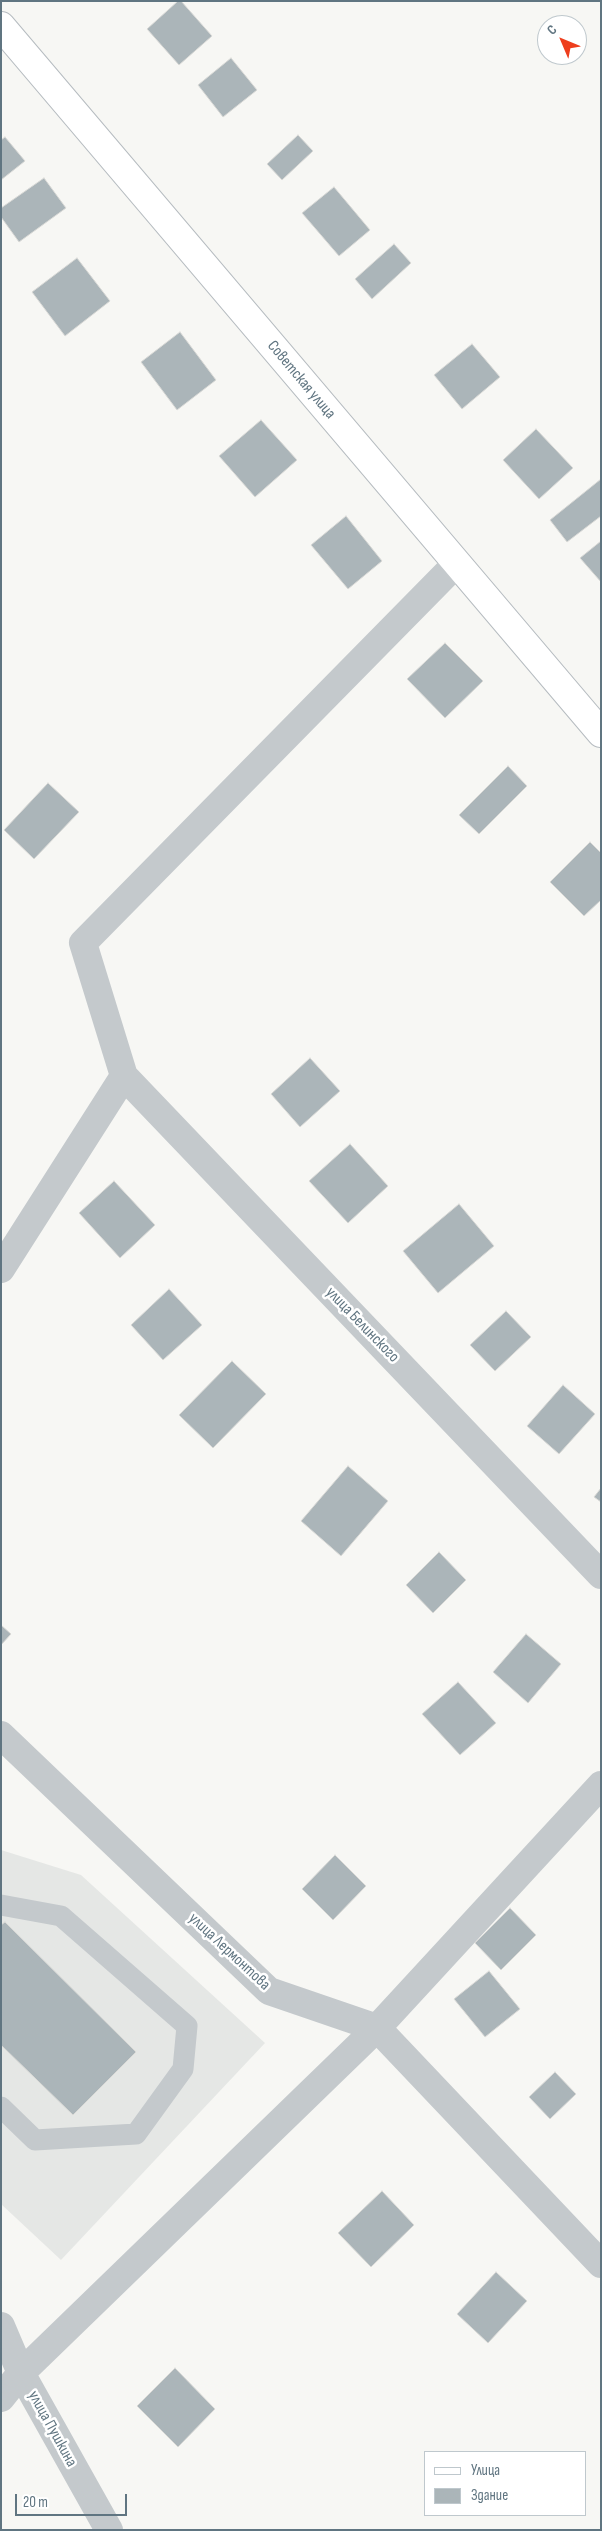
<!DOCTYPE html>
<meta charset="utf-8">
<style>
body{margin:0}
#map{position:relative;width:602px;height:2531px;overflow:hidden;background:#f7f7f4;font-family:"Sofia Sans Condensed",sans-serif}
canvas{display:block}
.frame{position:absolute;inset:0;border:2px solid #607581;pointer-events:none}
.legend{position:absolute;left:424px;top:2451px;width:162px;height:65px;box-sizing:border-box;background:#fff;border:1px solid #bfc8cd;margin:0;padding:6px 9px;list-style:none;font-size:15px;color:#607581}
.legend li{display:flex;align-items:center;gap:10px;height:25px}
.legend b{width:25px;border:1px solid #bfc8cd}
.north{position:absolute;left:537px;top:15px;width:50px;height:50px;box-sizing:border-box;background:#fff;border:1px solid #bfc8cd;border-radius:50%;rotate:315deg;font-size:14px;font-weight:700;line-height:20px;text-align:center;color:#607581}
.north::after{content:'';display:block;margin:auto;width:18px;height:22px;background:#ee3e1d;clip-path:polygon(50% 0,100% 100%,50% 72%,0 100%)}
.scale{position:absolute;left:15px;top:2494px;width:112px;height:22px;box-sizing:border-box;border:2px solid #607581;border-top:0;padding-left:6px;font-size:15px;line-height:18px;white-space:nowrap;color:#607581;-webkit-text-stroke:4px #fff;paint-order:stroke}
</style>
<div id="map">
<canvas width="602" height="2531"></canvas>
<div class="frame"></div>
<ul class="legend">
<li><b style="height:6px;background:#fff"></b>Улица</li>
<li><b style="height:14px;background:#abb5b9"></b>Здание</li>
</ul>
<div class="north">С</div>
<div class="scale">20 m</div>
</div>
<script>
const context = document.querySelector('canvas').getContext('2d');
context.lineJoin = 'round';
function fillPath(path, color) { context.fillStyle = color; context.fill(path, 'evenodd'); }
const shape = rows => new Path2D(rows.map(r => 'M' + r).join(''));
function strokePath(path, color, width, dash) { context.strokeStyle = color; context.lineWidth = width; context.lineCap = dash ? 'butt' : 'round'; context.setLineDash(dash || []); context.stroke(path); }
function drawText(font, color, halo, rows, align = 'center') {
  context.font = font + ' "Sofia Sans Condensed",sans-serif'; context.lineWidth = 5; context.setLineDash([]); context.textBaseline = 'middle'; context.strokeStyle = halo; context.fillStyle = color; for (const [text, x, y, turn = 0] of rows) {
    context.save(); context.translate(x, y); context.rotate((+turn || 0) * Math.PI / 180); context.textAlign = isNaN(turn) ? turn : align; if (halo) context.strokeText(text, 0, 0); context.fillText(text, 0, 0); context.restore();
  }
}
const built = shape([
 [1,1850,81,1875,265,2043,61,2260,1,2204]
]);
const building = shape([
 [178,1,181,1,212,36,179,65,147,29,178,1],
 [231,58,257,90,223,117,198,85,231,58],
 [298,135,313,151,282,180,267,164,298,135],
 [5,137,25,161,1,180,1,140,5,137],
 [44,178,66,208,19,242,1,217,1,208,44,178],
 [334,187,370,230,339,256,302,213,334,187],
 [394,244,411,263,372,299,355,279,394,244],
 [77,258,110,301,65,336,32,292,77,258],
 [180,332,216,380,177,410,141,362,180,332],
 [472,344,500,377,462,409,434,375,472,344],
 [261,420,297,460,255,497,219,456,261,420],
 [536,429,573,468,539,499,503,460,536,429],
 [601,479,601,516,567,542,550,520,601,479],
 [346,516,382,561,348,589,311,545,346,516],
 [601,541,601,582,580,558,601,541],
 [445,643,483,681,445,718,407,679,445,643],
 [508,766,527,786,479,834,459,815,508,766],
 [48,783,79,812,34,859,4,830,48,783],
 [590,842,601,853,601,900,584,916,550,882,590,842],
 [310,1058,340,1091,300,1127,271,1094,310,1058],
 [350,1144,388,1186,348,1223,309,1181,350,1144],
 [114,1181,155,1225,120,1258,79,1213,114,1181],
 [459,1204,494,1246,438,1293,403,1251,459,1204],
 [169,1289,202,1325,163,1360,131,1325,169,1289],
 [506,1311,531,1337,495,1371,470,1345,506,1311],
 [232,1361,266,1394,213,1448,179,1415,232,1361],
 [563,1385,595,1414,559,1454,527,1426,563,1385],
 [348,1466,388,1501,341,1556,301,1521,348,1466],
 [601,1488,601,1502,594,1497,601,1488],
 [439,1552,466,1580,433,1613,406,1585,439,1552],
 [1,1625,11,1634,1,1645,1,1625],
 [526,1634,561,1664,528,1703,493,1672,526,1634],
 [458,1682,496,1723,460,1755,422,1714,458,1682],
 [335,1855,366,1886,333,1920,302,1889,335,1855],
 [510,1908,536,1935,501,1970,475,1943,510,1908],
 [5,1922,136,2052,73,2115,1,2045,1,1925,5,1922],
 [489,1971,520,2009,485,2037,454,1999,489,1971],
 [555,2072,576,2094,550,2119,529,2097,555,2072],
 [382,2191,414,2225,371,2267,338,2233,382,2191],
 [496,2272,527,2301,488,2343,457,2314,496,2272],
 [175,2368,215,2409,178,2447,137,2406,175,2368]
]);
const lane = shape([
 [1,1905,61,1916,187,2026,183,2069,136,2134,35,2140,1,2107]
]);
const street = shape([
 [124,1076,601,1575],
 [1,1269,124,1076,83,943,456,564],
 [1,1735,269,1991,377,2028,601,2264],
 [1,2326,21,2373,109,2530],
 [1,2398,21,2373,377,2028,601,1785]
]);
const secondary = shape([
 [1,26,601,733]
]);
const streetNames = [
 ["Советская улица",301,380,50],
 ["улица Белинского",362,1325,46],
 ["улица Лермонтова",229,1952,43],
 ["улица Пушкина",52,2429,61]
];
fillPath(built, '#e5e7e5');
fillPath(building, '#abb5b9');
strokePath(building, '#d9d9d6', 1);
strokePath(secondary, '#b6bcc0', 30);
strokePath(lane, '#c4c9cc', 21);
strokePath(street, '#c4c9cc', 28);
strokePath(secondary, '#fff', 28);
drawText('16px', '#607581', '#fff', streetNames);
</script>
